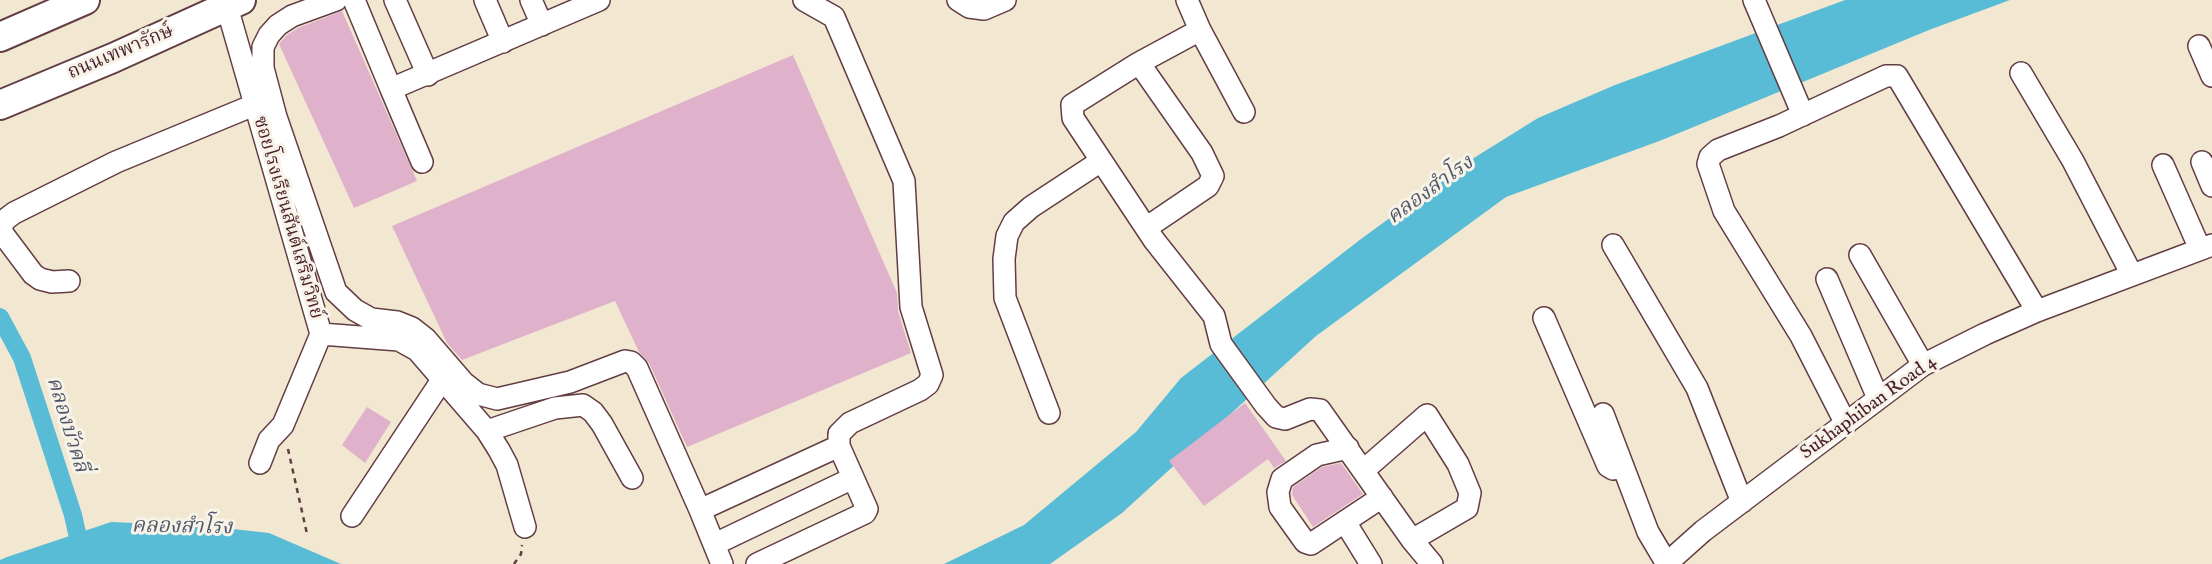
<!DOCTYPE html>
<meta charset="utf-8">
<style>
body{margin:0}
canvas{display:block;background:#f2e8d1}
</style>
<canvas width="2212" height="564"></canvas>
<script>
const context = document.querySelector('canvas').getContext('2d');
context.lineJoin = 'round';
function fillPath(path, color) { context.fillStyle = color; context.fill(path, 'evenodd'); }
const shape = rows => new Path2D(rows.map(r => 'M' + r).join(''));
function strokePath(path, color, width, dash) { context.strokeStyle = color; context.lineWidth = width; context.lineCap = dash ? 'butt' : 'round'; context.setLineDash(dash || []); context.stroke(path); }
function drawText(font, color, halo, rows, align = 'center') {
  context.font = font + ' "IM FELL English","Noto Serif Thai",serif'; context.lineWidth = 6; context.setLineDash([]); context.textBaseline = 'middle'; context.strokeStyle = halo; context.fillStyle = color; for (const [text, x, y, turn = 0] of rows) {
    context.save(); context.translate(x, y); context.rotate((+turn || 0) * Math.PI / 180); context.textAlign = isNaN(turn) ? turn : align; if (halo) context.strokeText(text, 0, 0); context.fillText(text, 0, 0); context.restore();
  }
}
const water = shape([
 [1845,0,2010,0,1929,30,1662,140,1506,197,1316,336,1122,513,1050,564,944,564,1024,525,1136,432,1181,378,1361,239,1461,166,1538,118,1615,85],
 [111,522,206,526,269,533,341,564,0,564,0,560,7,557]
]);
const canal = shape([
 [0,317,22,358,73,515,81,551]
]);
const building = shape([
 [342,11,417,181,354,208,279,44,287,35,298,28],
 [793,55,897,293,898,311,911,353,687,447,649,363,639,352,615,301,462,360,447,343,392,226],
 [1245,403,1286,461,1274,468,1268,459,1204,506,1169,461],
 [367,407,391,422,365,463,342,445],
 [1341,463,1363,494,1313,527,1292,495,1293,487,1322,467]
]);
const path = shape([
 [288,449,307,534],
 [514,564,521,554,522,545]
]);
const minor = shape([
 [336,0,292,16,278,25,269,35,263,47,263,68,276,117,336,292,355,310,371,319,397,322,412,328,426,339,464,383,478,394,497,399,570,382,625,361,631,362,637,368,700,510,839,446,839,434,850,423,920,390,928,384,932,375,911,307,904,181,834,17,804,0],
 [354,0,391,89,599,0],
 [395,0,428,75],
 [485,0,503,42],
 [531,0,542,25],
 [958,0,969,7,984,9,1005,0],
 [1187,0,1200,30,1244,112],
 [1754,0,1803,115],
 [227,7,321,334,283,425,269,440,260,463],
 [1200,30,1139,63,1072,105,1073,118,1154,240,1214,316,1221,344,1266,406,1276,417,1285,419,1310,409,1320,410,1412,540,1432,564],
 [2199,46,2212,76],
 [1139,63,1202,153,1213,176,1208,186,1146,228],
 [2021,73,2073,161,2132,275],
 [391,89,422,162],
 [2202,162,2212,186],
 [2163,165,2200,249],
 [1613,245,1697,388,1742,502],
 [1860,255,1923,365],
 [1827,279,1878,398],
 [69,281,52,282,40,279,33,274,3,234,1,226,6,219,14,213,116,162,254,105],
 [1544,318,1608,466,1613,469,1623,466],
 [321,334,399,340,417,350,487,431,499,450,507,465,525,527],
 [1049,413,1005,298,1004,259,1007,236,1014,222,1031,207,1101,161],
 [1603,414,1648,532,1667,564],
 [1846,424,1801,336,1724,211,1708,164,1710,157,1718,150,1779,126,1886,76,1897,76,2037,311],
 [487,431,555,408,583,405,593,412,602,424,632,478],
 [1348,448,1317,455,1282,479,1278,492,1280,507,1305,542,1311,544,1382,497],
 [1364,470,1427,415,1458,464,1470,493,1467,508,1412,540],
 [700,510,722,564],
 [352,516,442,380],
 [1345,522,1371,564],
 [715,544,853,478],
 [757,564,865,513,867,509,839,446],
 [1666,564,1703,531,1923,365,1985,334,2037,311,2212,245]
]);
const major = shape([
 [0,37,85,0],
 [0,105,113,58,241,0]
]);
const streetNames = [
 ["ถนนเทพารักษ์",121,53,-23],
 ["ซอยโรงเรียนสันต์เสริมวิทย์",287,218,74],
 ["Sukhaphiban Road 4",1869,408,-36]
];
const waterNames = [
 ["คลองสำโรง",1431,191,-36],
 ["คลองบัวคลี่",66,425,73],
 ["คลองสำโรง",182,528,1]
];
fillPath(water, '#58bcd6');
strokePath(canal, '#58bcd6', 18);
fillPath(building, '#e0b1cb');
strokePath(minor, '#633d44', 24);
strokePath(major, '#633d44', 32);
strokePath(path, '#633d44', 2.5, [5, 5]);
strokePath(minor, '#fff', 21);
strokePath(major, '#fff', 28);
drawText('19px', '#4a1f2b', '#f7f3e8', streetNames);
drawText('italic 21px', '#4f5667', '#f7f3e8', waterNames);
</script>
